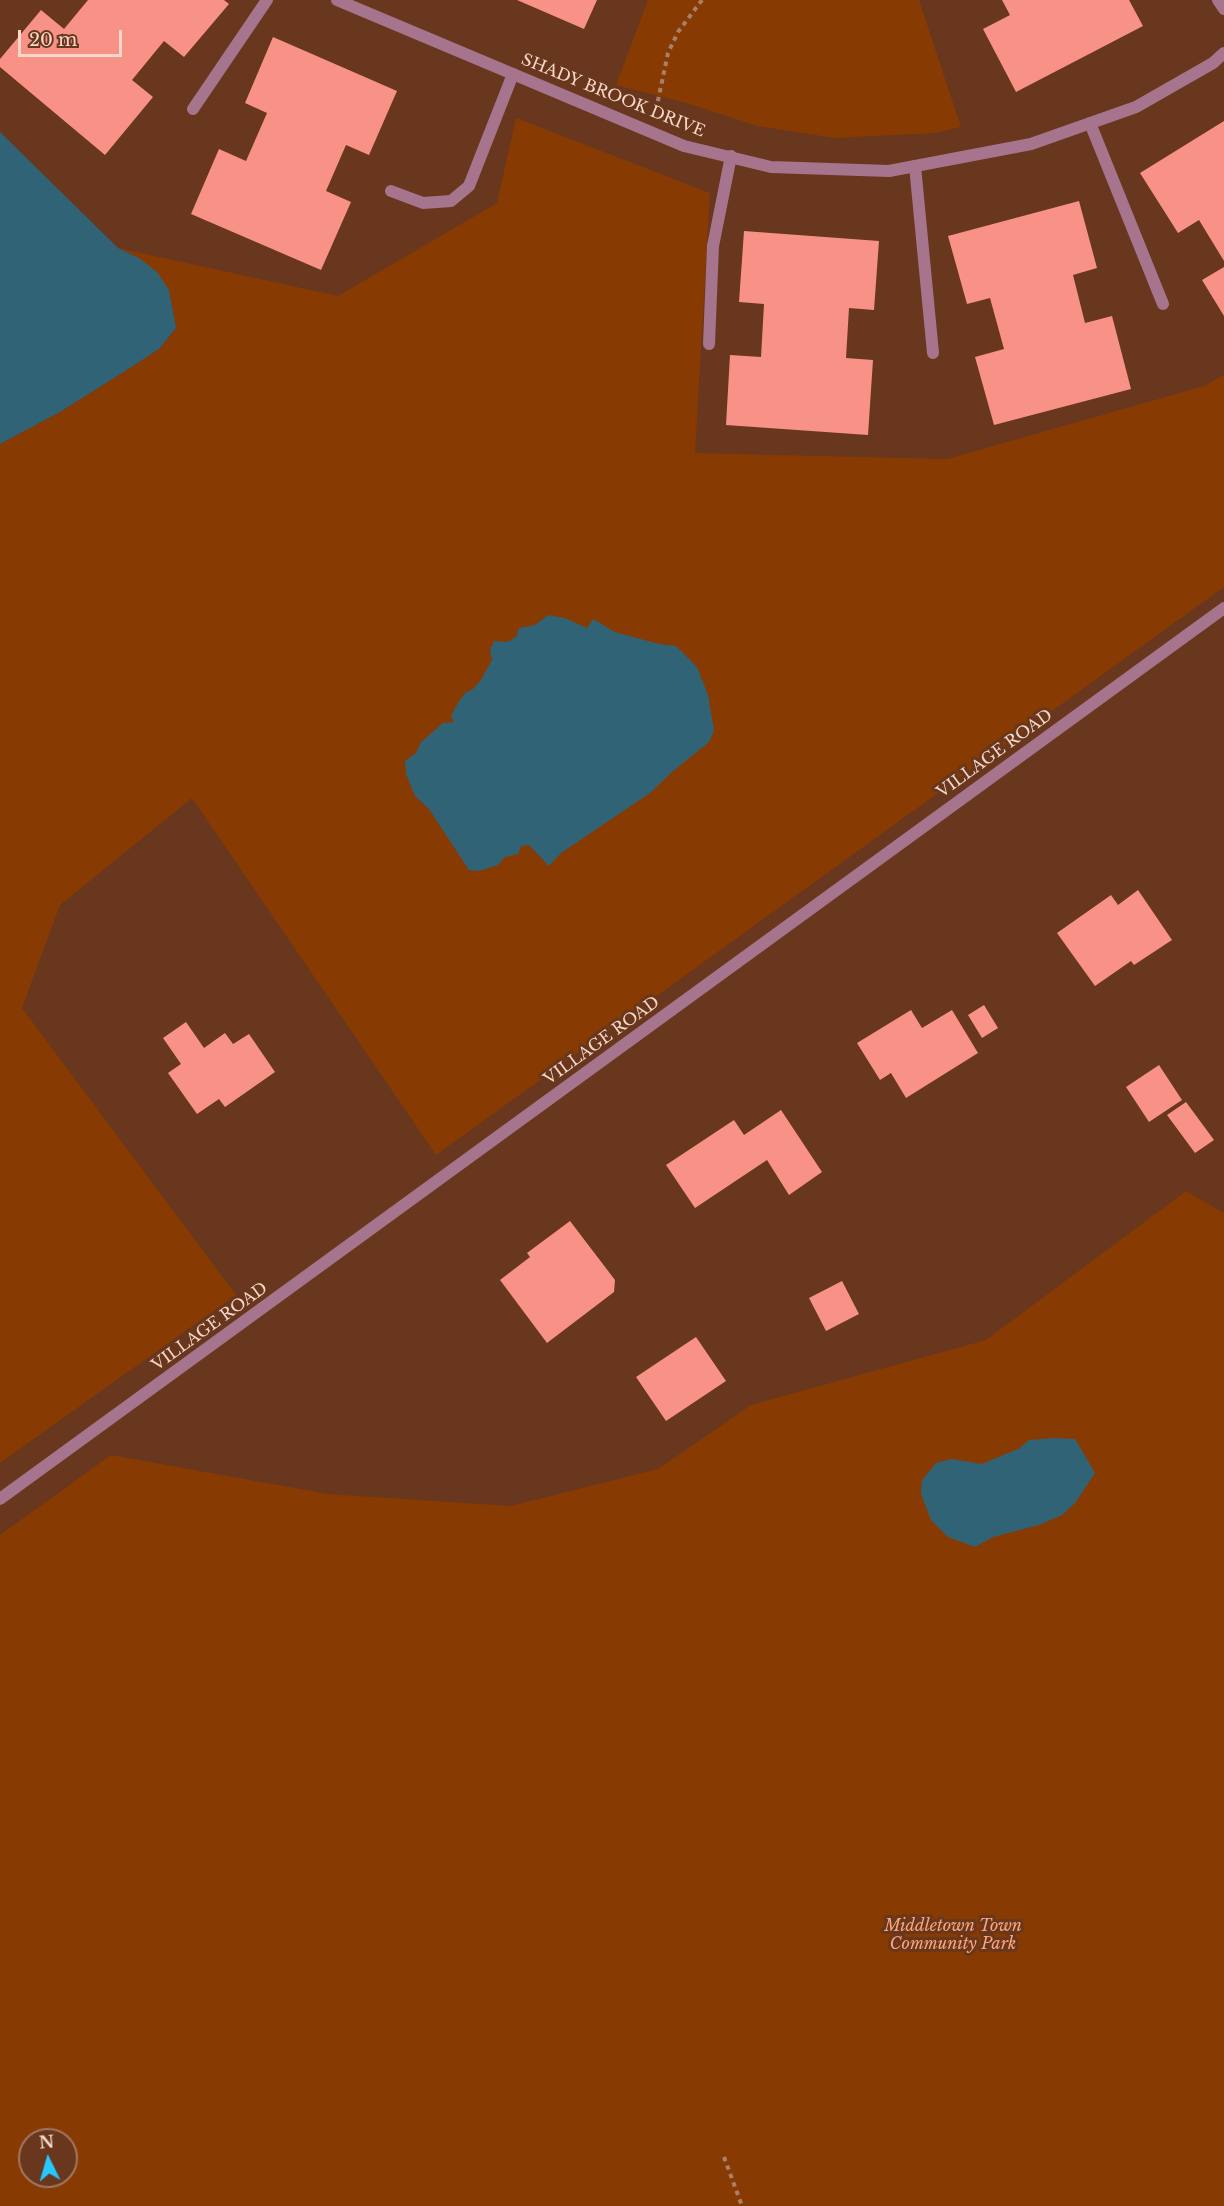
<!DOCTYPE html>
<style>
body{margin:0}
#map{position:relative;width:1224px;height:2206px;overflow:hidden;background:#68371d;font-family:"Libre Baskerville",serif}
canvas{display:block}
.north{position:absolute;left:18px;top:2128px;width:60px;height:60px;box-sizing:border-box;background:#68371d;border:2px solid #a17761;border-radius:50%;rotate:355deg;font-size:16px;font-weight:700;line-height:24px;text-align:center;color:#f6d7c8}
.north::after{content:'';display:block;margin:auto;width:21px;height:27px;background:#27c8ff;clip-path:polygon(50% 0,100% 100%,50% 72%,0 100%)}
.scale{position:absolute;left:18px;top:30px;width:104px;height:27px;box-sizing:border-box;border:3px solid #f6d7c8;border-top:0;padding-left:8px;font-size:18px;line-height:21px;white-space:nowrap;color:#f6d7c8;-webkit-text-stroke:4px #68371d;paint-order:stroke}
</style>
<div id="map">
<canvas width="1224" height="2206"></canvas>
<div class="north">N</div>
<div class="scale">20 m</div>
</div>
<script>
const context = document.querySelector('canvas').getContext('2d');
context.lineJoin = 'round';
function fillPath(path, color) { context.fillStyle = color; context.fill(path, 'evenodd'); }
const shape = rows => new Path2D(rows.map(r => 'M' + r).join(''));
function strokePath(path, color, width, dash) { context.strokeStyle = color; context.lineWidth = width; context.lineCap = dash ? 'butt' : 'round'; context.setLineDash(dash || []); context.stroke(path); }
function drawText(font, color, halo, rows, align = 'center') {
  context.font = font + ' "Libre Baskerville",serif'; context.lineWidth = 6; context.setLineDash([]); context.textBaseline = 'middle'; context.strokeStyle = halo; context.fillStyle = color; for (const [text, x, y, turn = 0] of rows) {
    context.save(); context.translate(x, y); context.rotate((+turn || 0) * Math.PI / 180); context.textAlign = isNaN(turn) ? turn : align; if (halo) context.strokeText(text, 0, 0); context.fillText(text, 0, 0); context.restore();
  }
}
const green = shape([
 [648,0,919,0,961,127,935,133,834,138,757,126,690,104,616,85],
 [516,118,710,193,695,453,947,459,1204,386,1224,375,1224,587,436,1155,192,798,60,905,22,1008,236,1295,0,1463,0,444,60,412,133,366,159,349,176,328,169,290,139,258,118,248,338,296,497,203],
 [1186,1191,1224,1213,1224,2206,0,2206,0,1535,111,1455,328,1494,511,1506,658,1469,751,1405,986,1340],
 [30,2140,66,2140,66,2176,30,2176]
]);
const water = shape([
 [0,132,118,248,139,258,157,272,169,290,176,328,159,349,133,366,60,412,0,444],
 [548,615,565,618,587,628,593,619,615,632,659,644,676,646,697,667,708,695,714,731,709,742,672,772,650,793,561,853,549,866,529,845,521,846,518,854,505,857,498,865,479,871,469,870,429,809,415,796,406,774,405,761,416,753,421,742,443,723,454,722,451,716,458,703,465,693,473,689,481,680,492,660,490,650,494,641,507,642,516,637,519,628,535,625],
 [1054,1438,1075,1439,1095,1473,1075,1503,1062,1515,1039,1525,993,1537,975,1547,948,1537,931,1520,921,1494,922,1480,936,1463,952,1459,982,1464,1020,1448,1029,1440]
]);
const building = shape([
 [88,0,224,0,229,4,184,57,164,41,132,80,153,97,105,155,0,67,0,59,41,10,64,29],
 [517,0,597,0,584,29],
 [1002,0,1129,0,1143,26,1016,92,983,29,1010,15],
 [273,37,397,91,369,155,346,145,326,191,351,202,321,270,191,214,219,149,246,161,267,113,245,103],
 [1224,121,1224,261,1199,220,1178,233,1140,173],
 [1079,201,1097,268,1073,275,1085,323,1112,316,1131,389,994,425,975,357,1004,349,990,298,967,304,948,236],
 [744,231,879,241,874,310,849,308,846,358,873,360,868,435,726,425,730,355,761,357,764,304,739,302],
 [1224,267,1224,316,1202,280],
 [1138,890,1172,940,1134,965,1131,961,1095,986,1057,933,1111,895,1118,905],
 [984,1005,998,1028,982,1038,968,1015],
 [911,1010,922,1028,952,1010,978,1053,906,1098,891,1073,880,1080,857,1043],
 [186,1022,204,1048,225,1033,233,1044,249,1034,275,1072,225,1107,219,1099,197,1114,168,1073,181,1064,163,1038],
 [1159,1065,1182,1100,1149,1122,1126,1087],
 [1186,1102,1214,1140,1195,1153,1167,1115],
 [781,1110,822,1172,789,1195,767,1160,695,1208,666,1165,734,1120,744,1135],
 [570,1221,615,1280,614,1292,547,1343,500,1280,530,1257,527,1253],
 [842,1281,859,1314,826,1331,809,1298],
 [696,1337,726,1381,666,1421,636,1377]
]);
const path = shape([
 [656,110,668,53,678,32,702,0],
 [724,2157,742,2206]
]);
const service = shape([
 [1218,0,1224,9],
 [193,109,267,0],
 [1090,123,1163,304],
 [915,166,933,353],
 [391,191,423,203,451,201,469,186,513,74],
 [709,344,713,246,731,156]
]);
const minor = shape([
 [337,0,684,146,771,167,889,171,1031,144,1136,107,1213,63,1224,53],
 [0,1499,1224,608]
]);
const streetNames = [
 ["SHADY BROOK DRIVE",613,96,22],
 ["VILLAGE ROAD",995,754,-36],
 ["VILLAGE ROAD",602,1041,-36],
 ["VILLAGE ROAD",210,1327,-36]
];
const parkNames = [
 ["Middletown Town",953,1926],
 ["Community Park",953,1944]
];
fillPath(green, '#883a03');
fillPath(water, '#316377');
fillPath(building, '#f99286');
strokePath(path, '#a9806b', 4, [4.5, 4.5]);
strokePath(service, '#a6748d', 12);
strokePath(minor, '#a6748d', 12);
drawText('16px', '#f6d7c8', '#68371d', streetNames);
drawText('italic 16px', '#faa77e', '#68371d', parkNames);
</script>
